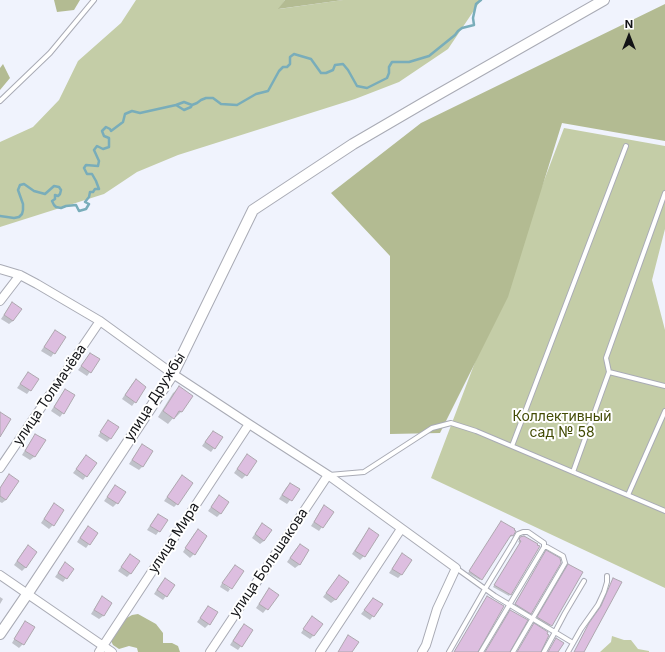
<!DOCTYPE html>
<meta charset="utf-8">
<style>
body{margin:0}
#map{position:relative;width:665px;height:652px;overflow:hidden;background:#f0f3fd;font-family:Inter,sans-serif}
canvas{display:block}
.north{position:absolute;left:609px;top:16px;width:40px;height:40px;-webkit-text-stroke:3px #fff;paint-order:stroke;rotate:0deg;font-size:11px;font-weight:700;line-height:16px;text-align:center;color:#121316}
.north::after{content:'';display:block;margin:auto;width:14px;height:18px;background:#121316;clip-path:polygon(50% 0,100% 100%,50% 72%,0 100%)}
</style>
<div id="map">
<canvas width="665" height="652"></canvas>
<div class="north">N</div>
</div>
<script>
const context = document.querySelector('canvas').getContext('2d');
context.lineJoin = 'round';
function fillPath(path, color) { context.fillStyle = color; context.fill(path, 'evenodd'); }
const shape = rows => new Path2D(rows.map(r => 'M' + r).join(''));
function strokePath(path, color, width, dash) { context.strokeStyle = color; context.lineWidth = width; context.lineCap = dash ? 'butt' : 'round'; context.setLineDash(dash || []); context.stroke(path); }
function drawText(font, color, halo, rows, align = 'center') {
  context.font = font + ' Inter,sans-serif'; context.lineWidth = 4; context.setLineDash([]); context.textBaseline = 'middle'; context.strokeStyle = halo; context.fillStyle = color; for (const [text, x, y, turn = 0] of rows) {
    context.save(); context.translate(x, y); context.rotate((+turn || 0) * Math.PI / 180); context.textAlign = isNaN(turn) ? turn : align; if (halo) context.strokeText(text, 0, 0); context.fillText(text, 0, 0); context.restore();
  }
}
const green = shape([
 [136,0,285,0,279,9,343,0,481,0,448,49,399,82,355,99,178,155,137,172,104,194,0,227,0,142,33,127,59,100,78,61,121,23],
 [564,128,665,146,665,229,652,280,665,330,665,588,431,478],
 [612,636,624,640,631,640,638,649,649,651,649,652,600,652,611,642]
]);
const forest = shape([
 [54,0,80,0,74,10,57,12],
 [285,0,343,0,278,9],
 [665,4,665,141,562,123,508,297,440,433,390,434,390,256,331,193,421,123],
 [3,64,10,78,0,90,0,68],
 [138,614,156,624,163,633,163,643,172,643,178,646,180,652,138,652,137,648,129,646,119,649,113,645,111,641,125,619,132,615]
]);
const shadow = shape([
 [12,304,20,309,13,321,9,324,1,319,9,307],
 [52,335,54,353,51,357,41,351],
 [90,354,90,372,87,376,78,370],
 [28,373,30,390,27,394,17,388,25,377],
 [136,380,135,402,132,406,122,399,132,384],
 [179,388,192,396,181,412,176,417,174,417,168,424,158,417,173,393],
 [65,390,63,413,60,417,51,411,62,394],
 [105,425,110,439,107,442,98,436],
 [213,432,221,438,214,448,211,452,202,446,209,436],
 [36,435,44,440,34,457,30,460,22,455,32,439],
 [142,445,143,466,139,470,129,464,139,449],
 [244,459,246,475,242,479,234,473],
 [83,460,86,476,83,480,73,473],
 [9,476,6,500,2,503,0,502,0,488,6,479],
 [182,476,177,504,174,507,164,501,179,480],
 [290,484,298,490,287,504,279,499,286,488],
 [115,486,117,503,113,507,104,501],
 [216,500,221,513,217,517,208,511],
 [54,505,53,525,49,529,41,523,51,508],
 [324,506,322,527,319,531,311,526,321,510],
 [158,515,159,531,156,535,147,530,155,518],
 [500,524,515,532,511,537,509,536,480,580,468,573],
 [88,527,89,544,86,548,77,542,84,531],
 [259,528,264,541,260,544,252,538],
 [369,530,364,556,360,560,352,554,366,533],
 [198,531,194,554,190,558,183,552,194,534],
 [521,538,539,547,509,596,493,587,520,543,518,542],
 [300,545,308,550,299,565,295,568,287,562,296,549],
 [28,547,26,567,22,571,14,565,24,550],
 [545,553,530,613,529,615,514,605],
 [399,558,411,560,401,575,398,578,389,573],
 [127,559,131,573,127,577,118,571],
 [65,563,66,578,63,582,55,577],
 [567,566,582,572,549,627,537,619],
 [165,579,166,596,163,600,154,594,161,583],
 [336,580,347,582,335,600,331,603,323,597],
 [222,583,230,589,228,592,220,587],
 [269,589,278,595,263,613,256,608,266,593],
 [0,597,3,599,0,604],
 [103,597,111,603,103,616,99,619,91,614,99,601],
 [373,599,373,616,370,620,361,614],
 [208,607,209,624,205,628,197,622,205,611],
 [309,621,313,636,310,639,301,633],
 [26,622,23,644,19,648,12,643,22,626],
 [244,625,241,646,238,650,230,645,240,629]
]);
const stream = shape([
 [176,105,184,102,192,105],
 [0,216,14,218,19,217,22,214,23,210,23,204,18,190,20,185,24,184,34,191,45,194,54,186,59,187,61,190,60,194,58,196,55,195,55,199,52,201,54,205,56,207,61,208,66,206,76,205,79,211,86,209,89,204,85,202,89,197,90,192,93,192,95,189,99,189,96,181,92,174,87,174,84,168,86,165,98,166,99,161,94,150,97,146,103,149,109,147,109,138,104,136,102,131,106,127,110,129,111,131,123,122,125,114,132,111,140,113,176,105,184,110,191,107,192,105,197,103,201,100,206,98,213,98,221,104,237,105,256,94,268,91,279,71,283,67,287,67,290,64,290,57,294,54,311,59,321,73,326,73,333,70,335,65,343,64,348,70,357,86,367,88,387,78,389,73,389,67,392,62,409,62,429,56,455,35,458,31,462,28,474,25,473,18,476,4,481,0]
]);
const building = shape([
 [12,302,22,309,13,321,4,315,12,302],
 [55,330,66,337,55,354,44,347,55,330],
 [90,353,100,359,91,373,81,366,90,353],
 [28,372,39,379,31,391,20,384,28,372],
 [136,379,146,387,136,403,125,395,136,379],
 [179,386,193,396,182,412,179,411,174,419,163,411,179,386],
 [65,389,75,395,64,414,54,407,65,389],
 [0,412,11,419,0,437,0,412],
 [108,420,119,427,111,439,100,432,108,420],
 [213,431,223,437,215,449,205,442,213,431],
 [35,434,46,440,35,457,25,451,35,434],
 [142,444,153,451,143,467,132,460,142,444],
 [247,454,257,461,247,476,237,469,247,454],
 [86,455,97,463,87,477,76,469,86,455],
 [9,474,19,481,6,500,0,496,0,488,9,474],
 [182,475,193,483,178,505,167,497,182,475],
 [290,483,300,489,292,501,282,495,290,483],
 [115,485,126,492,118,504,107,497,115,485],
 [219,495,229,502,221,514,211,507,219,495],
 [54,503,64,510,54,526,44,519,54,503],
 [324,505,334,512,323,528,314,522,324,505],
 [158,514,168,520,160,532,150,526,158,514],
 [501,521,515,529,514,530,516,531,513,536,511,535,482,580,469,571,501,521],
 [262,523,272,530,264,541,255,534,262,523],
 [88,526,98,533,90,545,80,538,88,526],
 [369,528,379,535,365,557,355,551,369,528],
 [198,529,207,536,195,555,185,548,198,529],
 [524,536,538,544,537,545,540,546,511,595,494,585,521,541,519,540,520,537,524,536],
 [300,544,309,550,300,565,290,558,300,544],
 [28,545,37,552,26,568,17,561,28,545],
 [546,550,560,558,561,563,531,614,515,604,546,550],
 [402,553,412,560,402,575,392,569,402,553],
 [130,554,140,561,131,574,121,567,130,554],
 [65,562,74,569,67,579,58,573,65,562],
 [568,564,583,572,552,626,537,617,568,564],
 [235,565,244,571,232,589,222,583,235,565],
 [339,575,349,582,336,600,326,593,339,575],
 [165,578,175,585,167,597,157,590,165,578],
 [613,578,622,582,584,652,574,652,589,623,601,606,613,578],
 [269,588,279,595,268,610,259,604,269,588],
 [102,596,112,603,104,616,94,610,102,596],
 [487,596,504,606,478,652,454,652,487,596],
 [373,598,383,604,374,617,364,610,373,598],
 [208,606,218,612,210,625,200,618,208,606],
 [510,610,528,620,510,652,485,652,510,610],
 [312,616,323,624,314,636,303,629,312,616],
 [25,621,35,627,24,645,14,639,25,621],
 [534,623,548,632,547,634,549,635,541,652,517,652,534,623],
 [244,624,253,630,242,647,233,641,244,624],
 [348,635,359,642,352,652,338,652,348,635],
 [556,638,564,643,558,652,548,652,556,638]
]);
const service = shape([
 [0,101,50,53,94,0],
 [609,372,665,386],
 [512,446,626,146],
 [573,472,609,372,606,358,665,193],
 [329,475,364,472,432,428,451,423,476,431,665,511],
 [628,495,665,411],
 [456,568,495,596,573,643],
 [449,652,485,589,513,543,518,534,523,532,528,532,541,541,544,543,544,547,481,652],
 [513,652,565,563,563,556,547,547,544,547],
 [544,652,555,632,565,613,584,581],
 [568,652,581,629,598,605,604,592,607,582,607,576]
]);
const minor = shape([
 [0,269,20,275,37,284,100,321,173,374,249,424,328,475,456,568,444,594,437,609,426,645,422,652],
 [0,301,20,275],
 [0,468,100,321],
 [0,575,112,652],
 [99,652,249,424],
 [210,652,328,475],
 [320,652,401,529]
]);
const tertiary = shape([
 [0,634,28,593,173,374,253,210,353,144,425,102,604,0]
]);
const streetNames = [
 ["улица Толмачёва",50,395,-56],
 ["улица Дружбы",155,397,-58],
 ["улица Мира",174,538,-57],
 ["улица Большакова",269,563,-56]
];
const parkNames = [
 ["Коллективный",562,417],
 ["сад № 58",562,433]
];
fillPath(green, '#c4cda7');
fillPath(forest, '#b3bb92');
fillPath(shadow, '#0003');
strokePath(stream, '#79adba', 2.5);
fillPath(building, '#ddbee0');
strokePath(building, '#aea7af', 1);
strokePath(service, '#a9abb5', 6);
strokePath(minor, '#a9abb5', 10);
strokePath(tertiary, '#a9abb5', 12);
strokePath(service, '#fff', 4);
strokePath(minor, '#fff', 8);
strokePath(tertiary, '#fff', 10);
drawText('14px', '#121316', '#fff', streetNames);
drawText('14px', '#424b04', '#fff', parkNames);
</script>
